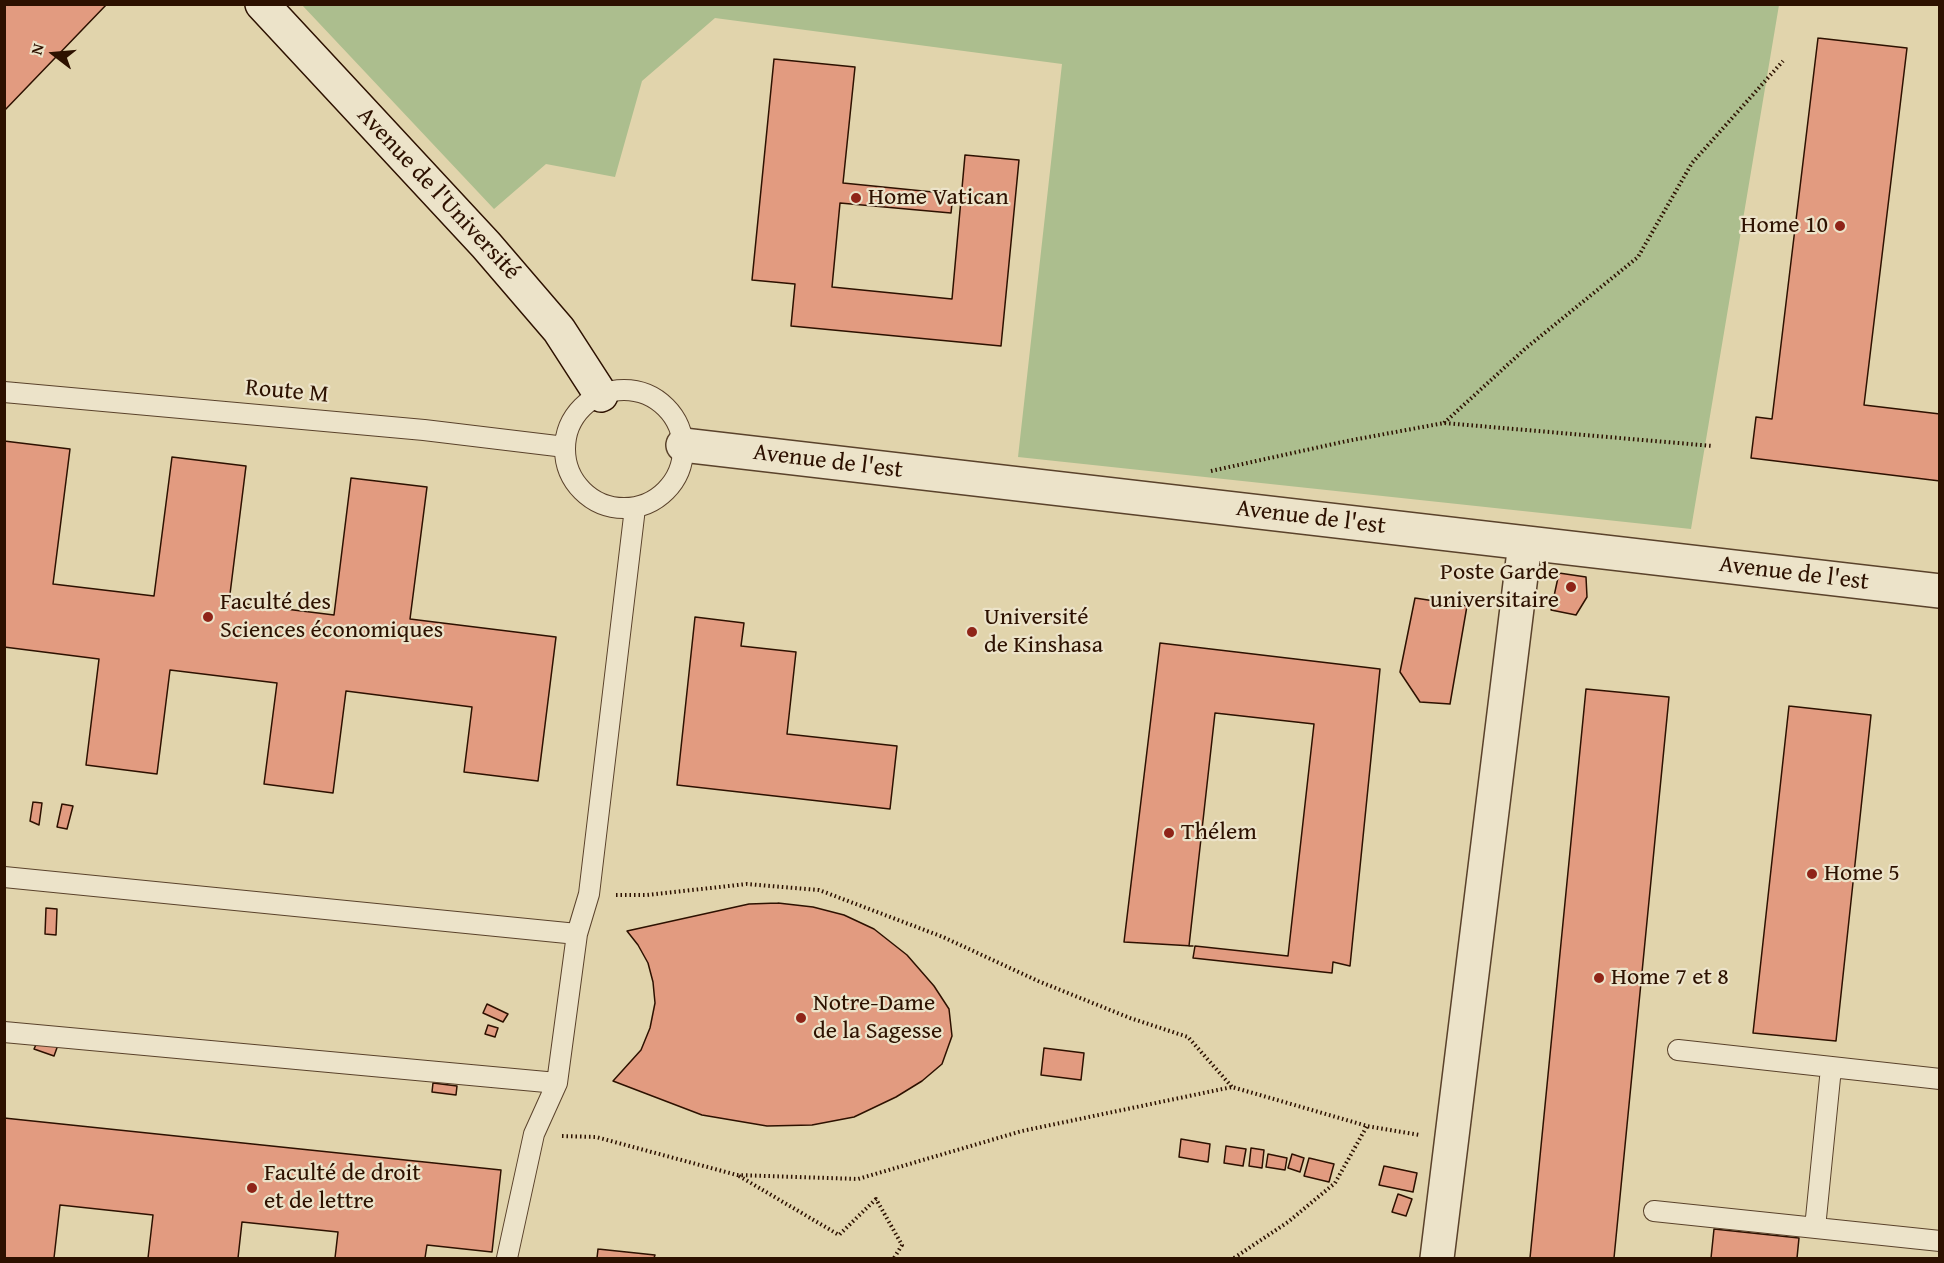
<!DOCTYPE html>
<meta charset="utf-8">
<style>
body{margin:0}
#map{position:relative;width:1944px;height:1263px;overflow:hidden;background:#e1d4ac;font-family:"Gentium Book Plus",serif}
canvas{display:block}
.frame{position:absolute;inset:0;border:6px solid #2d1100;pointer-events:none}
.north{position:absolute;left:24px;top:24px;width:60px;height:60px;-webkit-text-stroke:4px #ece3c9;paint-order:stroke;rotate:286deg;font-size:16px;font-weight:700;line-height:24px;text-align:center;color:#2d1100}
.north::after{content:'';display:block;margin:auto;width:21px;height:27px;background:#2d1100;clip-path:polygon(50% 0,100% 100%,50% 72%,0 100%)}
</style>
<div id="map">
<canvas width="1944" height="1263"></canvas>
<div class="frame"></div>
<div class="north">N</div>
</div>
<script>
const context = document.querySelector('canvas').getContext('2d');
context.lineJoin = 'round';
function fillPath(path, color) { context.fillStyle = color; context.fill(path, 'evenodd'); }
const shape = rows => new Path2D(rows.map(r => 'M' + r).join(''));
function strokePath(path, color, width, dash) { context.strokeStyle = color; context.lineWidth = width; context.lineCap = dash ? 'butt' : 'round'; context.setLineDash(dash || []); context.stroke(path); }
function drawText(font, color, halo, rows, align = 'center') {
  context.font = font + ' "Gentium Book Plus",serif'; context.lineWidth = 4.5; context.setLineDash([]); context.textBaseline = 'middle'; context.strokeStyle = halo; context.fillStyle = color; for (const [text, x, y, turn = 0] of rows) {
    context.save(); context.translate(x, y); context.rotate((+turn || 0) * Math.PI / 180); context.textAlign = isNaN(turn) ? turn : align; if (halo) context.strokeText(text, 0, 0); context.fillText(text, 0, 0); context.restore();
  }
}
const green = shape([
 [302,5,1779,5,1691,529,1018,457,1062,64,715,18,642,81,615,177,546,164,494,209]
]);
const building = shape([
 [4,4,107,4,4,111,4,4],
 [1818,38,1907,48,1864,405,1940,414,1940,481,1751,458,1756,417,1772,419,1818,38],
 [774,59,855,67,843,183,953,194,951,213,840,203,832,287,952,299,965,155,1019,160,1001,346,791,326,795,284,752,280,774,59],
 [4,441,70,449,53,584,154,596,172,457,246,466,229,602,334,615,351,478,427,487,410,619,556,637,538,781,464,772,472,707,346,691,333,793,264,784,277,683,170,670,157,774,86,765,99,659,4,647,4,441],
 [1559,573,1586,577,1587,597,1576,615,1551,610,1559,573],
 [1415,598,1467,606,1450,704,1420,702,1400,672,1415,598],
 [695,617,744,623,741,646,796,652,787,734,897,746,890,809,677,785,695,617],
 [1160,643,1380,669,1350,966,1333,962,1332,973,1193,958,1195,946,1288,956,1314,724,1215,713,1189,946,1193,946,1124,942,1160,643],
 [1586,689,1669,697,1614,1258,1530,1258,1586,689],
 [1789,706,1871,715,1836,1041,1753,1033,1789,706],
 [33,802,42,803,39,825,30,821,33,802],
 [62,804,73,806,67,829,57,827,62,804],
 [778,903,813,907,844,915,874,929,907,955,934,986,949,1009,952,1036,942,1064,922,1081,896,1097,854,1117,812,1125,767,1126,702,1115,613,1081,641,1050,650,1028,655,1003,653,982,648,963,638,945,627,931,749,904,778,903],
 [46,908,57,909,56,935,45,934,46,908],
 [487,1004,508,1014,503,1022,483,1013,487,1004],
 [488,1025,498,1028,495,1037,485,1034,488,1025],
 [39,1038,58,1045,54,1056,34,1049,39,1038],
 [1044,1048,1084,1053,1081,1080,1041,1075,1044,1048],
 [433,1083,457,1086,456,1095,432,1092,433,1083],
 [4,1118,501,1170,492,1252,427,1245,425,1258,335,1258,338,1232,242,1222,238,1258,148,1258,153,1215,60,1205,54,1258,4,1258,4,1118],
 [1181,1139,1210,1144,1208,1162,1179,1157,1181,1139],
 [1226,1146,1246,1149,1243,1166,1224,1163,1226,1146],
 [1251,1148,1264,1150,1262,1168,1249,1166,1251,1148],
 [1268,1154,1287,1158,1285,1170,1266,1167,1268,1154],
 [1292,1154,1304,1158,1300,1172,1288,1168,1292,1154],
 [1309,1158,1334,1164,1329,1182,1304,1176,1309,1158],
 [1384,1166,1417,1173,1413,1192,1379,1185,1384,1166],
 [1398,1194,1412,1199,1406,1216,1392,1212,1398,1194],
 [1714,1229,1799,1238,1797,1258,1711,1258,1714,1229],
 [598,1249,655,1255,654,1258,597,1258,598,1249]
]);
const path = shape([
 [1444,423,1526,348,1638,257,1692,163,1783,61],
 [1211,471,1347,441,1444,423,1713,446],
 [616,895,647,895,747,884,819,890,943,937,1038,981,1130,1018,1188,1037,1232,1087],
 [562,1136,596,1137,737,1175,858,1179,1022,1131,1232,1087,1367,1126,1420,1135],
 [739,1176,839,1235,876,1199,902,1245,894,1258],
 [1234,1258,1288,1222,1335,1183,1367,1126]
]);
const lane = shape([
 '565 449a59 59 0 1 1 118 0a59 59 0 1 1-118 0Z',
 [4,392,424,430,565,447],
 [4,877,577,934],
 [4,1032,557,1083],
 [1678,1050,1940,1079],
 [1654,1211,1940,1241],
 [1815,1228,1831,1068],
 [507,1258,534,1134,557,1083,577,934,589,894,635,508]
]);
const street = shape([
 [683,445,1940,591],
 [1437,1258,1525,543]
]);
const secondary = shape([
 [262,4,486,245,559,330,601,395]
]);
const markers = [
 [856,198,6,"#8f2418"],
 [1840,226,6,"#8f2418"],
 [1571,587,6,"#8f2418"],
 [208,617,6,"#8f2418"],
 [972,632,6,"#8f2418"],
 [1169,833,6,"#8f2418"],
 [1812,874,6,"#8f2418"],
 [1599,978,6,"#8f2418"],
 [801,1018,6,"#8f2418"],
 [252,1188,6,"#8f2418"]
];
const streetNames = [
 ["Avenue de l'Université",438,194,47],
 ["Route M",287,392,5],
 ["Avenue de l'est",828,462,7],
 ["Avenue de l'est",1311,518,7],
 ["Avenue de l'est",1794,574,7]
];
const poiNames = [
 ["Home Vatican",868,198],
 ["Home 10",1828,226,"right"],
 ["Poste Garde",1559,573,"right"],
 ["universitaire",1559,601,"right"],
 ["Faculté des",220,603],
 ["Sciences économiques",220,631],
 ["Université",984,618],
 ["de Kinshasa",984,646],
 ["Thélem",1181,833],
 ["Home 5",1824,874],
 ["Home 7 et 8",1611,978],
 ["Notre-Dame",813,1004],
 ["de la Sagesse",813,1032],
 ["Faculté de droit",264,1174],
 ["et de lettre",264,1202]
];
fillPath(green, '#acbe8e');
fillPath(building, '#e29b80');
strokePath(building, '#2d1100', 1.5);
strokePath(lane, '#5a422b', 22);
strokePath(street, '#5a422b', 36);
strokePath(secondary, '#2d1100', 36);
strokePath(path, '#2d1100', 4, [1.5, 3]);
strokePath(lane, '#ece3c9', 20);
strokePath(street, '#ece3c9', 33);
strokePath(secondary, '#ece3c9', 33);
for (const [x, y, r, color] of markers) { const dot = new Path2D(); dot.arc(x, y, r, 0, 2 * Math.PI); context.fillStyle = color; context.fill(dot); strokePath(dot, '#ece3c9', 2); }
drawText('24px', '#2d1100', '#ece3c9', streetNames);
drawText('24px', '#2d1100', '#ece3c9', poiNames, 'left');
</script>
